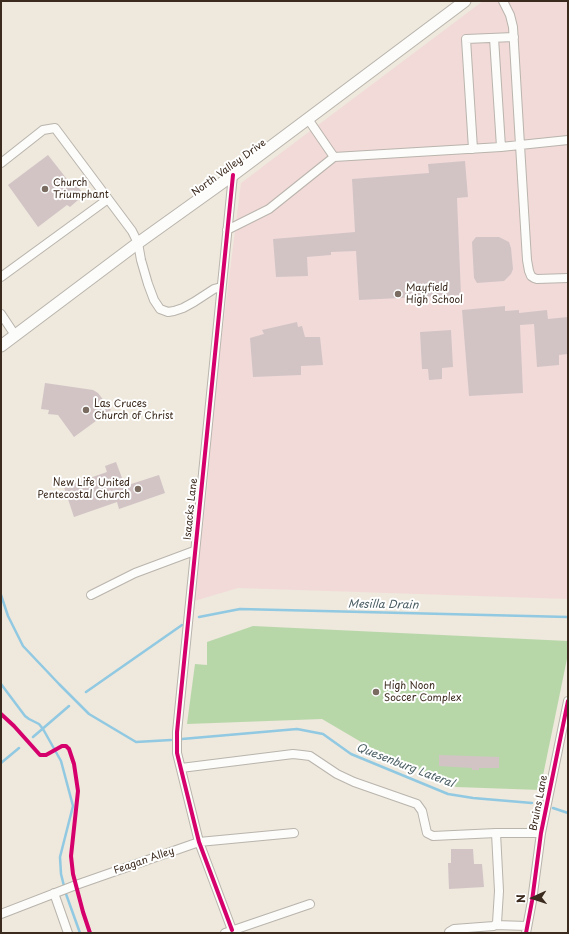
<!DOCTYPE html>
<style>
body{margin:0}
#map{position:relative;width:569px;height:934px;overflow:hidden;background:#eee8dd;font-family:"Playpen Sans",sans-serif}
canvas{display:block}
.frame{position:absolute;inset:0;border:2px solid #3b2a1e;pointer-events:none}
.north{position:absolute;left:513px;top:878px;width:40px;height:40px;-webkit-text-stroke:3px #fff;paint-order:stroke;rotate:267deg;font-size:11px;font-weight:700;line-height:16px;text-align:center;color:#3b2a1e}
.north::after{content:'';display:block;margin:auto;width:14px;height:18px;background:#3b2a1e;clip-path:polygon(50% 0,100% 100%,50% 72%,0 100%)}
</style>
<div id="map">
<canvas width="569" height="934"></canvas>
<div class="frame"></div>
<div class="north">N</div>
</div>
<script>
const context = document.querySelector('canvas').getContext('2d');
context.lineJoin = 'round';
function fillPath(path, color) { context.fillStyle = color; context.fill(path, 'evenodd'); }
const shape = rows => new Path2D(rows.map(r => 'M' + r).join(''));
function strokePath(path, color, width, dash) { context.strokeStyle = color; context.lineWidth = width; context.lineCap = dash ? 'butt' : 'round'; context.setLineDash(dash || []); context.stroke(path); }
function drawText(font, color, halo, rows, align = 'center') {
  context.font = font + ' "Playpen Sans",sans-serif'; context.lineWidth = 4; context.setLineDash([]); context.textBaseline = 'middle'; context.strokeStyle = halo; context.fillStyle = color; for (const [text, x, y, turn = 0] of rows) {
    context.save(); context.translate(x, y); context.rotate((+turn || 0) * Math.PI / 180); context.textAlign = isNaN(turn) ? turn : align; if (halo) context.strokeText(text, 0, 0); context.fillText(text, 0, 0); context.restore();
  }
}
const built = shape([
 [483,1,568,1,568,599,238,588,194,601,208,480,213,406,241,183]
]);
const green = shape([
 [253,626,568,641,568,654,540,790,456,787,368,746,322,719,187,724,195,664,207,665,207,642]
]);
const stream = shape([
 [1,595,8,616,23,646,59,684,89,714,136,742,171,740],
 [199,617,240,609,568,617],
 [1,684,25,716,29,719,39,724,43,729,61,761,73,806,60,857,61,874,66,894,80,933],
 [86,692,182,625],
 [33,737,69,706],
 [182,739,297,729,323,734,351,754,448,794,473,798,532,803],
 [1,763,19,748],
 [553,808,568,813]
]);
const building = shape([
 [48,155,70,183,73,181,83,193,82,201,78,200,70,207,67,205,38,227,8,185],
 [465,161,468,197,457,198,461,295,359,300,356,251,331,252,331,255,307,257,308,276,276,277,273,239,355,232,352,179,429,173,428,164],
 [476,237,499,237,509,242,511,248,513,269,511,274,504,281,477,283,474,278,472,242],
 [505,306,505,311,519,310,519,313,547,310,548,319,568,317,568,354,559,355,559,365,537,367,534,324,520,325,523,393,469,396,462,310],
 [297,322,298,327,302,326,305,337,320,337,323,365,301,366,301,375,253,377,250,338,264,334,262,330],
 [451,330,453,367,442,368,442,379,429,380,428,369,422,369,420,332],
 [45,383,93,390,98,393,111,410,74,437,58,415,48,414,49,410,41,409],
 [116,462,125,486,159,475,165,493,119,509,117,502,74,517,64,487,107,472,105,466],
 [439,755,499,757,499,768,479,768,479,770,472,770,472,768,439,766],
 [451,849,473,849,474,864,482,864,484,887,449,889,448,863,451,863]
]);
const minor = shape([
 [503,1,510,15,513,27,520,145,568,140],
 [308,119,334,157,501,147,494,38],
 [501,147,520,145,527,260,529,271,531,276,534,278,537,279,568,278],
 [473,149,466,39,514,37],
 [1,163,43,130,55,128,132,231,138,243,141,260,148,284,154,300,160,309,168,312,174,311,183,308,194,302,214,289,221,287],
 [227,230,269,209,334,157],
 [1,277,108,199],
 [1,314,15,335],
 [91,595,135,573,194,551],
 [181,768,293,754,302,755,310,756,337,774,354,782,417,804,422,811,427,833,433,836,496,833,499,891,497,923,494,926,454,929,449,932,449,933],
 [496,833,541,833],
 [54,893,68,933],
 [1,914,76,885,199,842,294,833],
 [495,925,527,926],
 [232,930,199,842,177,753,177,732,233,175],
 [225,933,310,904],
 [526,933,532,901,541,833,568,701]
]);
const major = shape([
 [1,346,138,243,233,175,465,1]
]);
const cycleway = shape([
 [1,714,14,726,40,755,46,755,62,746,66,746,69,749,74,764,78,791,71,856,73,874,83,912,90,933],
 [232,930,199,842,177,753,177,732,233,175],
 [526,933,532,901,541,833,568,701]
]);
const markers = [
 [45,189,4,"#7a6c61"],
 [398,294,4,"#7a6c61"],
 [86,410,4,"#7a6c61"],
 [138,489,4,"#7a6c61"],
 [376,692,4,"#7a6c61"]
];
const streetNames = [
 ["North Valley Drive",229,168,-36],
 ["Isaacks Lane",191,509,-84],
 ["Bruins Lane",539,803,-79],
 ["Feagan Alley",144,861,-19]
];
const poiNames = [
 ["Church",53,183],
 ["Triumphant",53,195],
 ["Mayfield",406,288],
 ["High School",406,300],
 ["Las Cruces",94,404],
 ["Church of Christ",94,416],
 ["New Life United",130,483,"right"],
 ["Pentecostal Church",130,495,"right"],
 ["High Noon",384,686],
 ["Soccer Complex",384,698]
];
const waterNames = [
 ["Mesilla Drain",383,605,1],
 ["Quesenburg Lateral",405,766,21]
];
fillPath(built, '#f2dad9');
fillPath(green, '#b8d7a9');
strokePath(stream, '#90c9e1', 2.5);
fillPath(building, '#d2c4c5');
strokePath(minor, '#b9b4ac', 10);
strokePath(major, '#b9b4ac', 13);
strokePath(minor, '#fcfcfa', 8);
strokePath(major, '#fcfcfa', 11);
strokePath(cycleway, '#d6006c', 4);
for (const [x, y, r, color] of markers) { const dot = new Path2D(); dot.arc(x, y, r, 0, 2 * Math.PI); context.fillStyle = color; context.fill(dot); strokePath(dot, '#fff', 1.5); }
drawText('10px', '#3b2a1e', '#fff', streetNames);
drawText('10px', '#3b2a1e', '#fff', poiNames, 'left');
drawText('italic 11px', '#4a5d63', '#fff', waterNames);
</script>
